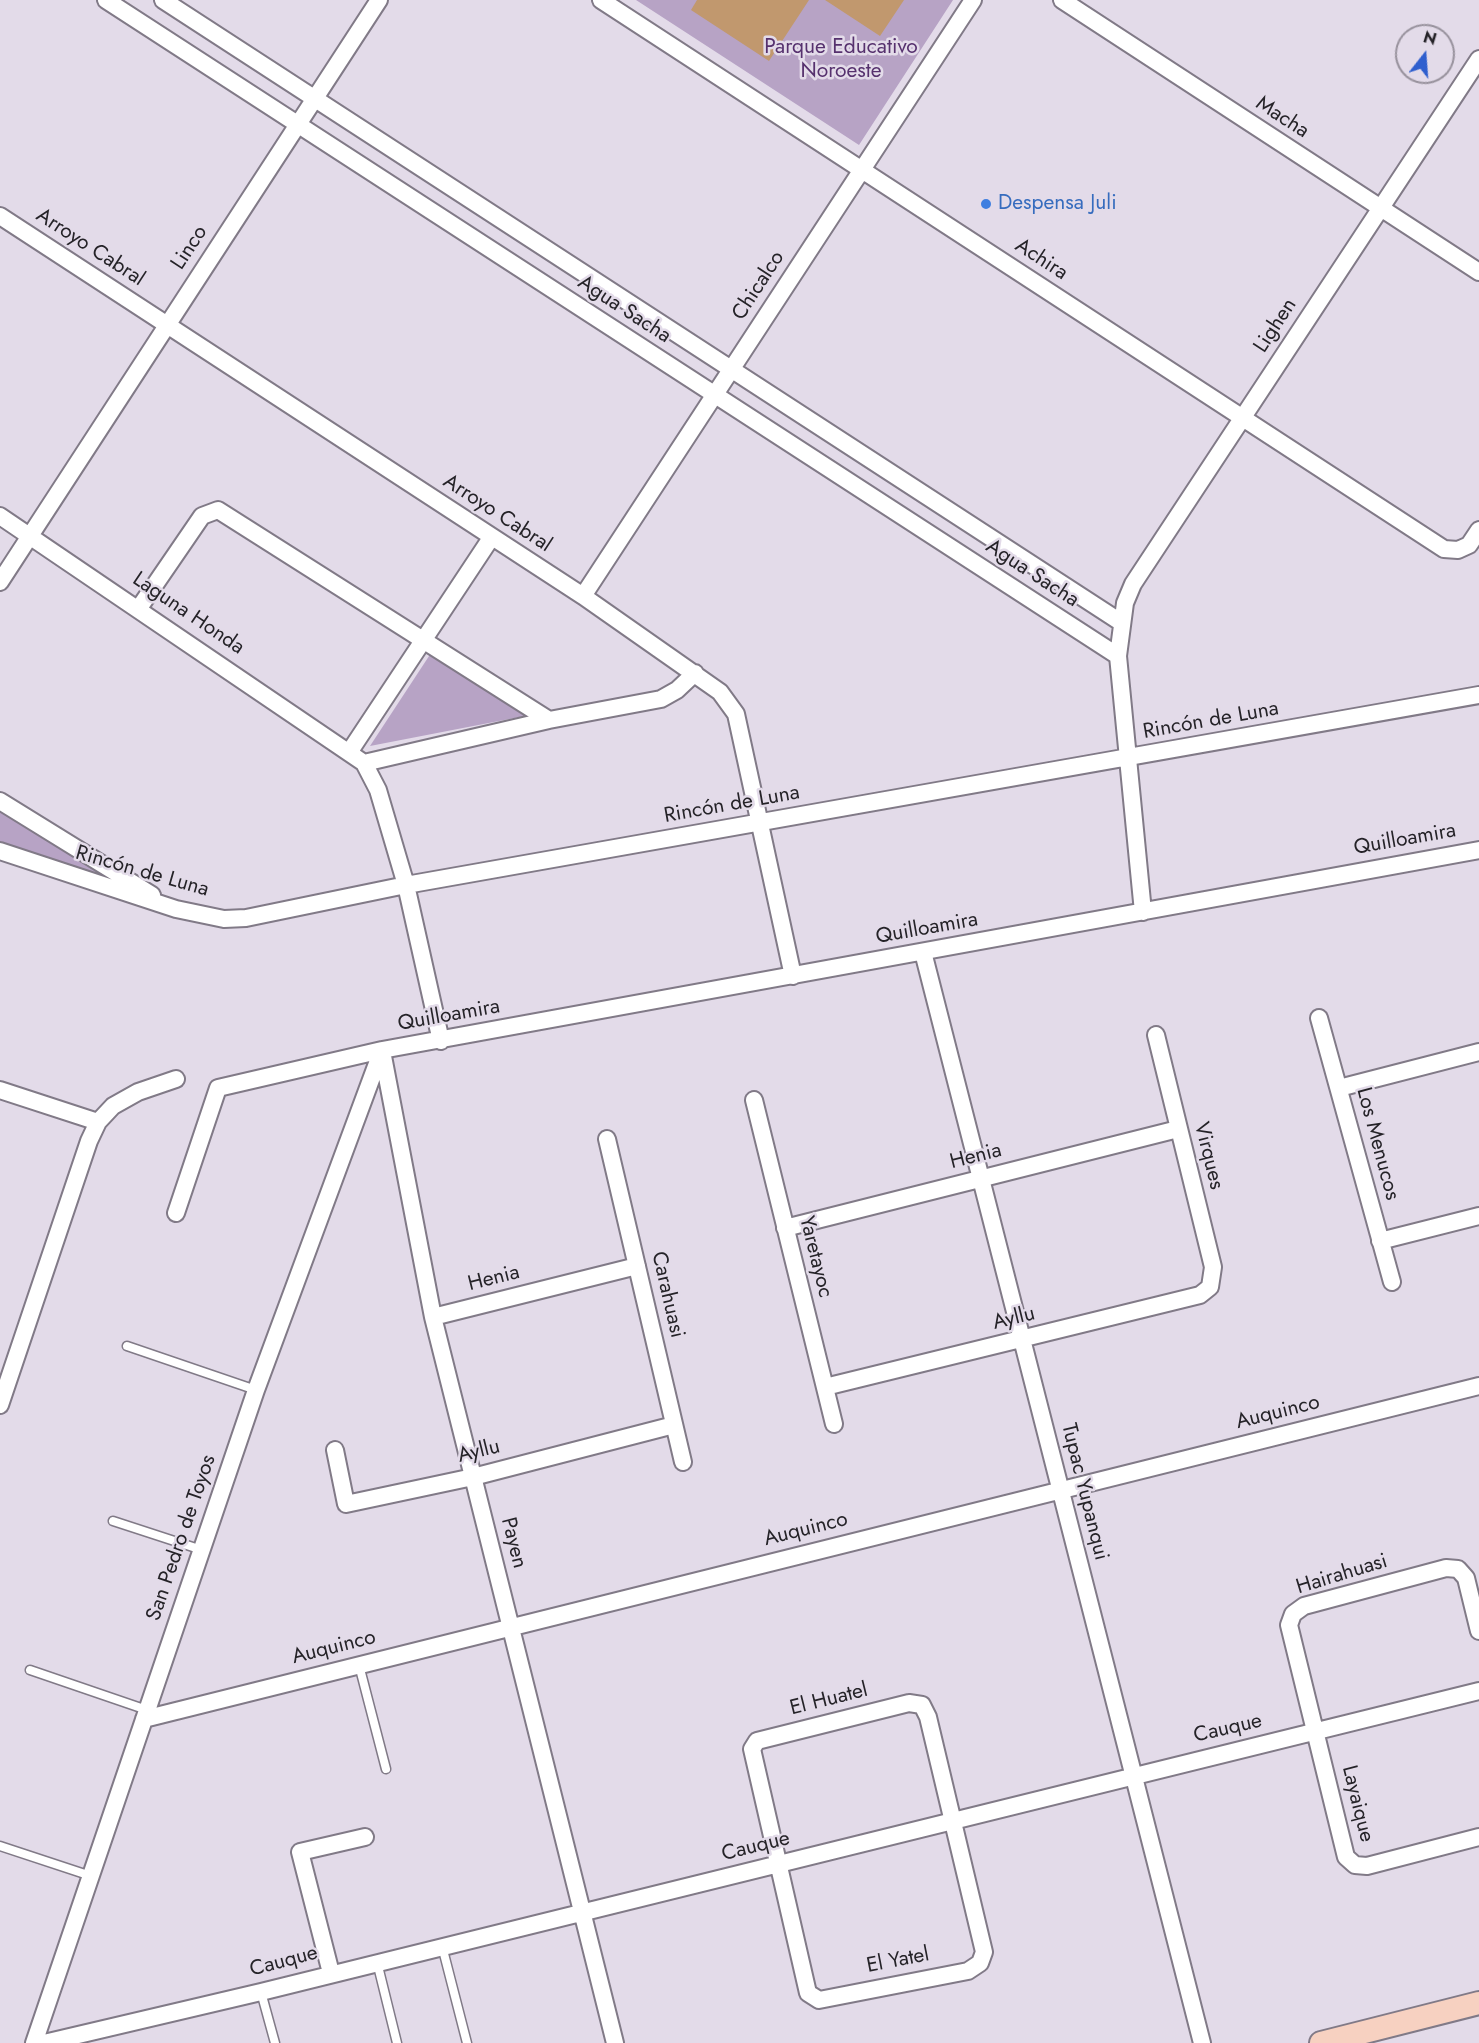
<!DOCTYPE html>
<meta charset="utf-8">
<style>
body{margin:0}
#map{position:relative;width:1479px;height:2043px;overflow:hidden;background:#e3dbe9;font-family:Jost,sans-serif}
canvas{display:block}
.north{position:absolute;left:1395px;top:24px;width:60px;height:60px;box-sizing:border-box;background:#e3dbe9;border:2px solid #97919c;border-radius:50%;rotate:17deg;font-size:16px;font-weight:700;line-height:24px;text-align:center;color:#252328}
.north::after{content:'';display:block;margin:auto;width:21px;height:27px;background:#2f5fce;clip-path:polygon(50% 0,100% 100%,50% 72%,0 100%)}
</style>
<div id="map">
<canvas width="1479" height="2043"></canvas>
<div class="north">N</div>
</div>
<script>
const context = document.querySelector('canvas').getContext('2d');
context.lineJoin = 'round';
function fillPath(path, color) { context.fillStyle = color; context.fill(path, 'evenodd'); }
const shape = rows => new Path2D(rows.map(r => 'M' + r).join(''));
function strokePath(path, color, width, dash) { context.strokeStyle = color; context.lineWidth = width; context.lineCap = dash ? 'butt' : 'round'; context.setLineDash(dash || []); context.stroke(path); }
function drawText(font, color, halo, rows, align = 'center') {
  context.font = font + ' Jost,sans-serif'; context.lineWidth = 5; context.setLineDash([]); context.textBaseline = 'middle'; context.strokeStyle = halo; context.fillStyle = color; for (const [text, x, y, turn = 0] of rows) {
    context.save(); context.translate(x, y); context.rotate((+turn || 0) * Math.PI / 180); context.textAlign = isNaN(turn) ? turn : align; if (halo) context.strokeText(text, 0, 0); context.fillText(text, 0, 0); context.restore();
  }
}
const green = shape([
 [636,0,953,0,859,145],
 [433,650,530,715,370,746],
 [0,809,153,903,0,849]
]);
const building = shape([
 [697,0,809,0,769,61,691,10],
 [825,0,904,0,880,36]
]);
const lane = shape([
 [127,1346,256,1390],
 [113,1521,202,1550],
 [359,1665,386,1769],
 [30,1670,147,1710],
 [0,1846,91,1876],
 [442,1946,467,2043],
 [377,1962,397,2043],
 [261,1992,275,2043]
]);
const street = shape([
 [106,0,1118,656],
 [163,0,1122,623],
 [601,0,1444,549,1458,550,1469,545,1479,530],
 [1062,0,1479,272],
 [0,216,583,596,720,692,736,714,793,976],
 [0,516,364,763,549,720],
 [0,582,379,0],
 [583,596,973,0],
 [139,608,202,516,218,510,549,720,661,699,677,690,695,673],
 [350,751,491,538],
 [364,763,378,790,406,885,441,1041],
 [0,801,152,895],
 [0,851,176,909,224,919,246,918,406,885,1479,695],
 [1143,912,1118,656,1125,603,1133,584,1479,59],
 [923,952,1202,2043],
 [1319,1018,1392,1282],
 [382,1051,433,1317,615,2043],
 [1339,1088,1479,1052],
 [0,1090,98,1122],
 [754,1100,834,1424],
 [607,1139,683,1462],
 [176,1213,218,1088,382,1050,1479,850],
 [785,1228,1178,1129],
 [1380,1241,1479,1216],
 [433,1317,637,1266],
 [825,1387,1200,1295,1210,1287,1213,1267,1156,1035],
 [0,1405,89,1141,98,1122,113,1106,138,1092,176,1079],
 [335,1450,346,1504,473,1477,674,1425],
 [1479,1631,1466,1578,1458,1569,1446,1568,1304,1606,1293,1614,1289,1625,1346,1857,1355,1865,1367,1866,1479,1837],
 [909,1703,922,1705,928,1717,984,1952,980,1963,968,1971,819,2000,808,1993,752,1749,757,1741,909,1703],
 [144,1719,1479,1386],
 [331,1973,300,1852,365,1837],
 [34,2043,256,1390,382,1050],
 [44,2043,261,1992,1479,1691]
]);
const secondary = shape([
 [1321,2043,1479,2003]
]);
const markers = [
 [986,204,6,"#3f7fe0"]
];
const parkNames = [
 ["Parque Educativo",841,48],
 ["Noroeste",841,72]
];
const streetNames = [
 ["Macha",1282,118,33],
 ["Arroyo Cabral",90,248,33],
 ["Linco",190,248,-57],
 ["Achira",1041,260,33],
 ["Chicalco",759,286,-57],
 ["Agua Sacha",624,310,33],
 ["Lighen",1276,326,-57],
 ["Arroyo Cabral",497,514,33],
 ["Agua Sacha",1032,574,33],
 ["Laguna Honda",188,614,34],
 ["Rincón de Luna",1211,721,-10],
 ["Rincón de Luna",732,805,-10],
 ["Quilloamira",1405,840,-10],
 ["Rincón de Luna",142,872,16],
 ["Quilloamira",927,929,-10],
 ["Quilloamira",449,1016,-10],
 ["Los Menucos",1377,1144,75],
 ["Virques",1208,1156,76],
 ["Henia",976,1157,-14],
 ["Yaretayoc",815,1257,76],
 ["Henia",494,1279,-14],
 ["Carahuasi",667,1295,77],
 ["Ayllu",1014,1319,-14],
 ["Auquinco",1278,1413,-14],
 ["Ayllu",479,1452,-14],
 ["Tupac Yupanqui",1084,1492,76],
 ["Auquinco",806,1530,-14],
 ["San Pedro de Toyos",182,1538,-71],
 ["Payen",513,1543,76],
 ["Hairahuasi",1342,1575,-17],
 ["Auquinco",334,1648,-14],
 ["El Huatel",829,1700,-14],
 ["Cauque",1228,1729,-13],
 ["Layaique",1357,1804,76],
 ["Cauque",756,1847,-14],
 ["El Yatel",898,1961,-11],
 ["Cauque",284,1962,-15]
];
const shopNames = [
 ["Despensa Juli",998,204]
];
fillPath(green, '#b7a3c5');
fillPath(building, '#c1986e');
strokePath(lane, '#817a87', 11);
strokePath(street, '#817a87', 20);
strokePath(secondary, '#817a87', 26);
strokePath(lane, '#fff', 8);
strokePath(street, '#fff', 16);
strokePath(secondary, '#f7d1c1', 22);
for (const [x, y, r, color] of markers) { const dot = new Path2D(); dot.arc(x, y, r, 0, 2 * Math.PI); context.fillStyle = color; context.fill(dot); strokePath(dot, '#e3dbe9', 2); }
drawText('21px', '#56316e', '#e3dbe9', parkNames);
drawText('21px', '#252328', '#e3dbe9', streetNames);
drawText('21px', '#366cbe', '#e3dbe9', shopNames, 'left');
</script>
